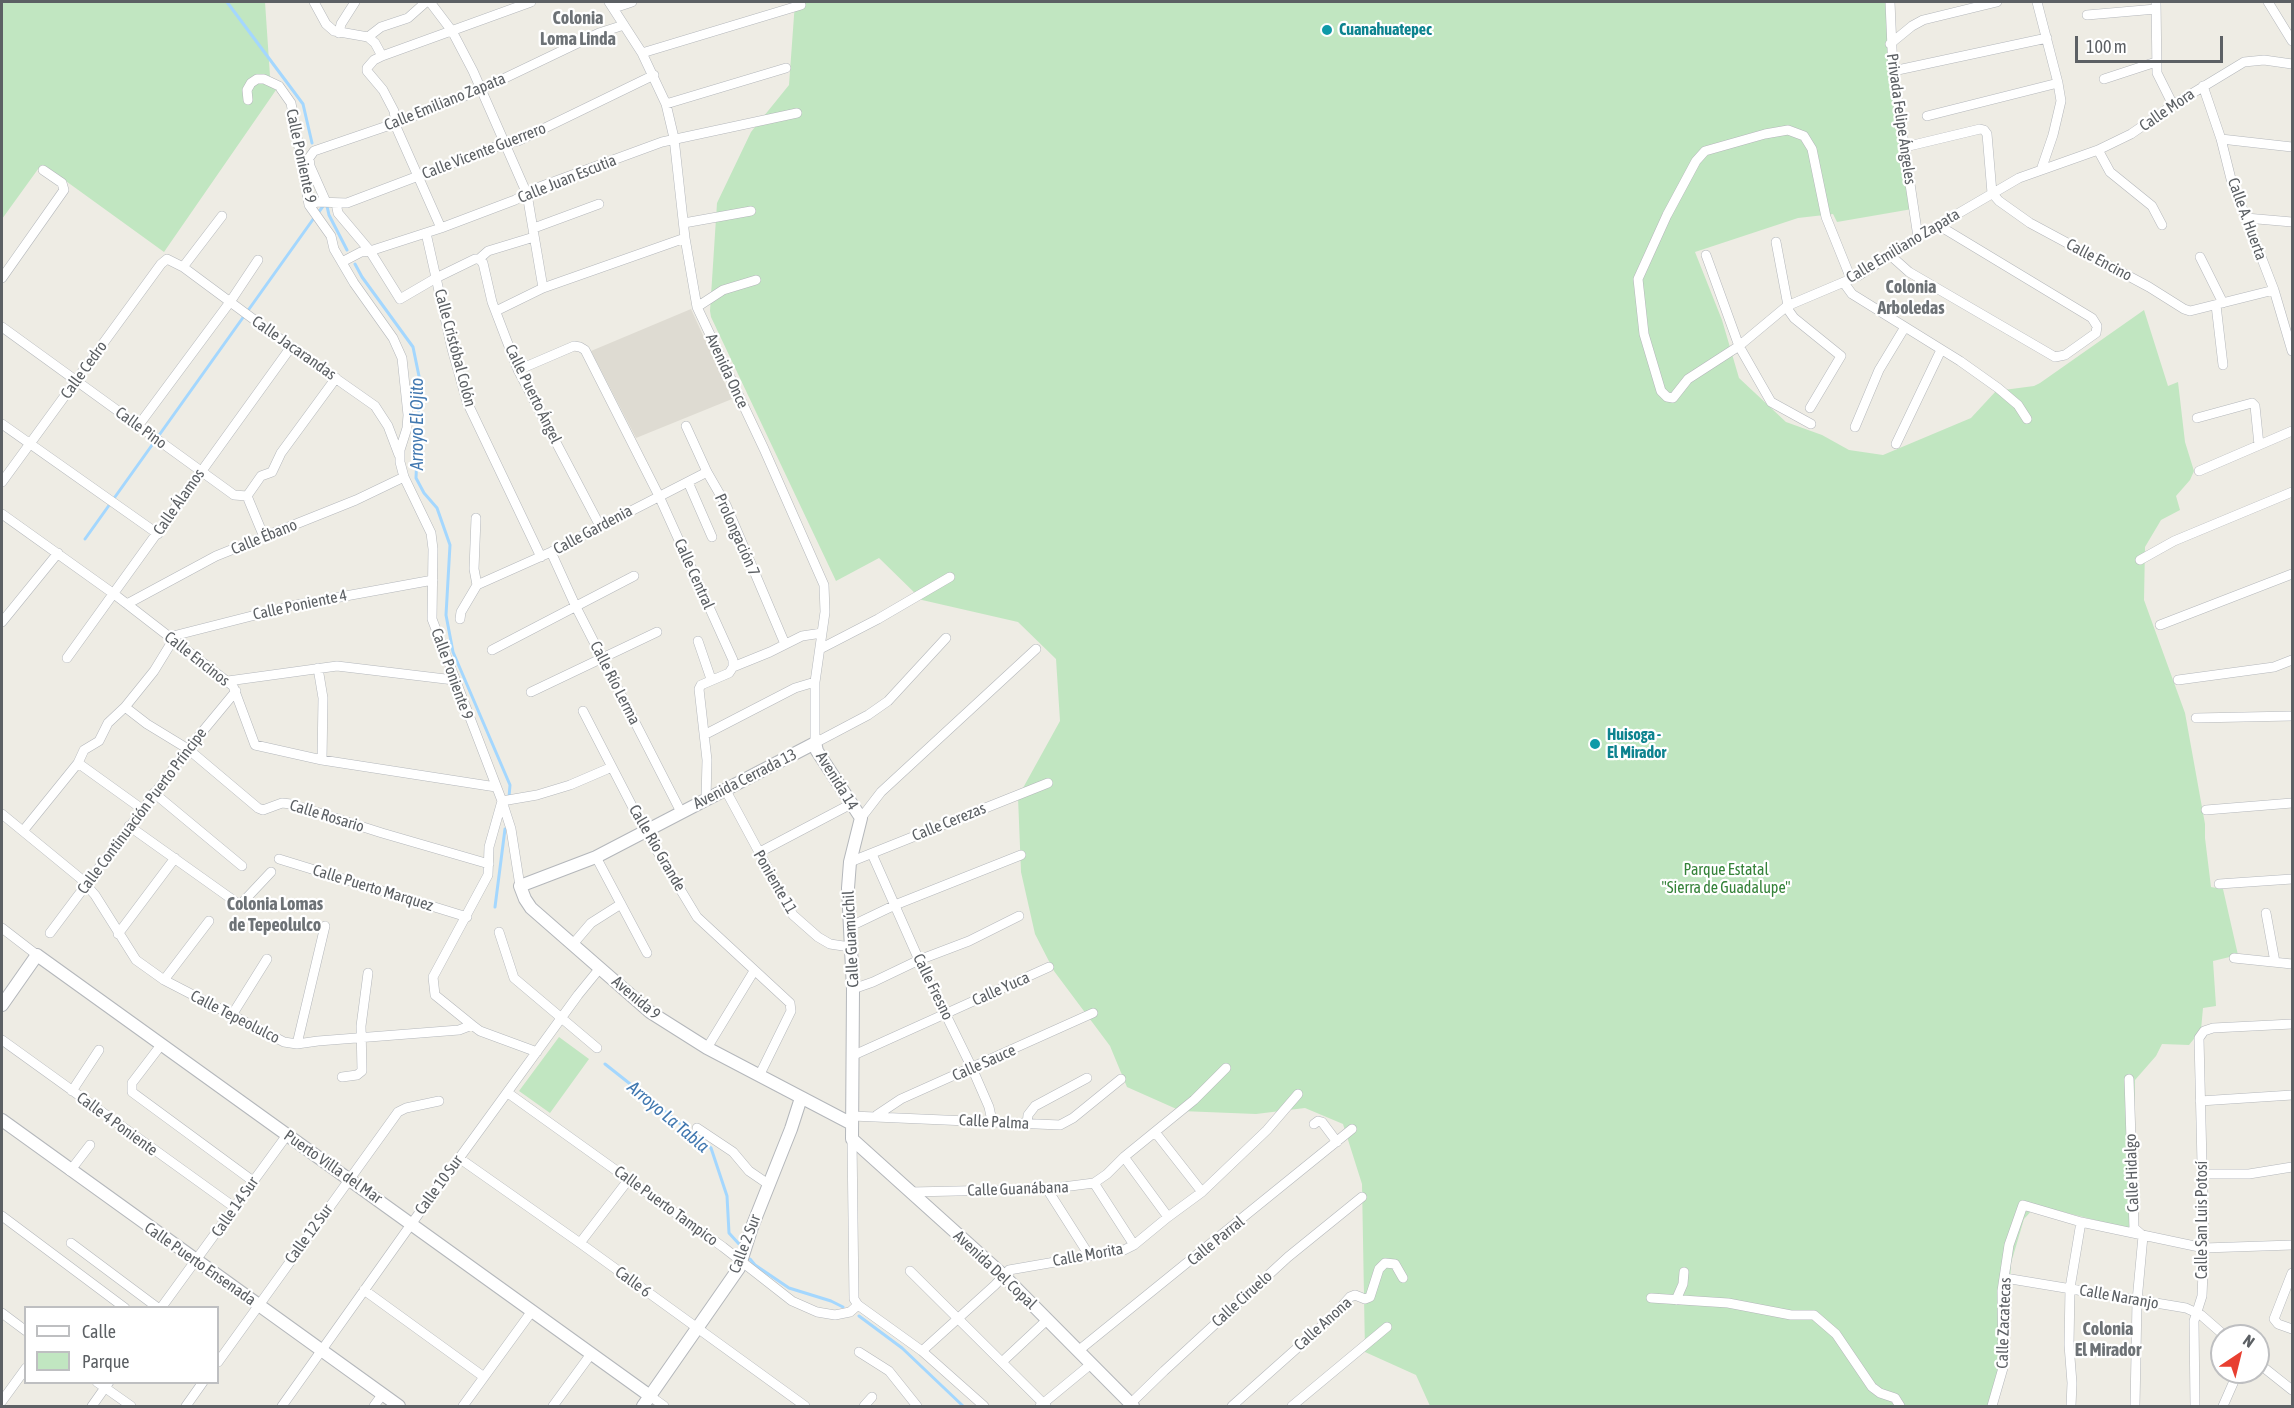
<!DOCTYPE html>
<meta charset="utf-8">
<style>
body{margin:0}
#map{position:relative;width:2294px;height:1408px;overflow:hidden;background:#eeece4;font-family:"Asap Condensed",sans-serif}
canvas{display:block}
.frame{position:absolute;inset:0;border:3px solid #5c6064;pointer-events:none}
.legend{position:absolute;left:24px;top:1306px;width:195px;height:78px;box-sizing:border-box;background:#fff;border:2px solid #bebfc1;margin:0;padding:8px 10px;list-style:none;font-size:18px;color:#5c6064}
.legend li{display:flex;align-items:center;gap:12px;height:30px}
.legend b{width:30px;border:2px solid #bebfc1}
.north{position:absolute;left:2210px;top:1324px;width:60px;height:60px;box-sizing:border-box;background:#fff;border:2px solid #bebfc1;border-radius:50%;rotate:35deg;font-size:16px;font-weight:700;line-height:24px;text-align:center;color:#5c6064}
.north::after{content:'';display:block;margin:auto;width:21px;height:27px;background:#e83f31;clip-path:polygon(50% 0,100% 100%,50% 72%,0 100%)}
.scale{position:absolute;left:2075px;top:36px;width:148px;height:27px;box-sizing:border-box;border:3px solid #5c6064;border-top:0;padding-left:8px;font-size:18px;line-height:21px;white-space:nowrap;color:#5c6064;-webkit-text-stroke:4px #fff;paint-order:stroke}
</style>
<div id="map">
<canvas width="2294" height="1408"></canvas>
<div class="frame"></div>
<ul class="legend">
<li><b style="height:8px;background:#fff"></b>Calle</li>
<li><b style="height:16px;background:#c1e6c1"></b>Parque</li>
</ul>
<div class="north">N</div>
<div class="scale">100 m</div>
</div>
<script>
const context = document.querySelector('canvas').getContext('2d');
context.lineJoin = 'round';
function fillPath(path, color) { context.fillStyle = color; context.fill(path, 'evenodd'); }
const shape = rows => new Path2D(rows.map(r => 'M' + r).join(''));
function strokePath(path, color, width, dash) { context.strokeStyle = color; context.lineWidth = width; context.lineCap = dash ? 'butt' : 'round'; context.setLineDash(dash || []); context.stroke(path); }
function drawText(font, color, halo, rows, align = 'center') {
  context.font = font + ' "Asap Condensed",sans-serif'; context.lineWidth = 4.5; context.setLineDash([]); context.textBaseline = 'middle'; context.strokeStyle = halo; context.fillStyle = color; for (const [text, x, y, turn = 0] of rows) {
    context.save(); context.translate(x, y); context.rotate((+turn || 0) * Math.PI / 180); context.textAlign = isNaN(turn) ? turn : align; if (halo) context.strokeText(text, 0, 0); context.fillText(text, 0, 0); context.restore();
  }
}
const education = shape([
 [691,309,732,399,636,438,591,351]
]);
const green = shape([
 [2,2,265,2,270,76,276,90,164,252,52,171,41,165,2,219],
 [795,2,1889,2,1894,67,1918,208,1837,222,1833,214,1798,218,1695,252,1722,320,1739,378,1786,422,1822,435,1849,450,1883,455,1971,418,1996,391,2034,386,2040,383,2144,310,2168,386,2178,382,2185,442,2194,471,2190,480,2176,496,2180,510,2161,520,2145,547,2144,600,2185,713,2205,824,2205,838,2211,887,2223,889,2238,955,2213,961,2216,1006,2203,1008,2201,1030,2189,1045,2162,1044,2156,1056,2135,1080,2131,1229,2051,1209,2034,1208,2024,1219,2011,1263,2006,1370,1996,1406,1430,1406,1416,1375,1365,1352,1362,1184,1343,1124,1305,1108,1256,1114,1181,1111,1127,1087,1110,1046,1054,971,1035,934,1021,872,1018,797,1060,721,1056,659,1018,622,922,600,879,558,836,581,711,317,710,311,717,203,751,132,789,85],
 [559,1037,589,1059,550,1113,519,1091]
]);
const stream = shape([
 [227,2,303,104,312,143],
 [318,213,326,202,329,215,347,250],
 [355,264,362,277,413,347,420,381,416,478,424,493,437,508,450,545,446,615,453,652,510,785,509,797],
 [85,539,314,218],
 [495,907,505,829],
 [605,1064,711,1148,727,1196,729,1233,739,1244],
 [750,1259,755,1265,789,1288,831,1301,843,1307],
 [859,1316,902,1348,963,1406]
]);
const minor = shape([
 [314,2,326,24,334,31,368,37,381,27,408,18,426,2],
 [430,2,452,31,473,71,527,194,543,288],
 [609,2,642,53,666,104,674,138,685,238,697,307,764,449,824,585,825,612,815,682,815,743,868,715,888,701,946,638],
 [1890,2,1893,71,1918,237],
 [2037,2,2058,83,2061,101,2053,135,2041,170],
 [2156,2,2157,73,2173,105],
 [2268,2,2292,41],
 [614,8,632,2],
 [2087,15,2156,9],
 [339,33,341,24,355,2],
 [368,37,375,43,382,56],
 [1890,44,1912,26,1923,20,1997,2],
 [642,53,801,5],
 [1893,71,2047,38],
 [2104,79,2156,62],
 [2203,86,2221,139,2231,179,2274,290,2292,351],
 [248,100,247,90,251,83,257,79,264,79,279,86,291,103,309,205,331,236,334,249,354,283,393,338,402,358,408,415,407,428,400,450,400,462,404,477,431,533,433,549,432,619,502,801,489,847,488,875,433,977,435,995,472,1025],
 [666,104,786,68],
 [1927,116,2058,83],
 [2221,139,2292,147],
 [1905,147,1980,129,1984,130,1987,134,1992,193,1999,201,2030,223,2149,287,2184,309,2190,311,2274,290],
 [2098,150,2110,172,2152,206,2162,225],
 [326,202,310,166,309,158,314,151,396,123,482,89,599,33,624,25],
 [336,203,338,213,370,251,400,299,436,278,475,259,479,259],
 [309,205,317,202,347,203,495,147,518,141,654,75],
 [2246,218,2292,222],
 [684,223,751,211],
 [441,228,397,129,394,111,383,90,367,71,367,68,374,60,382,56,531,2],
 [534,228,599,204],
 [426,233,452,349,467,402,541,557],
 [1776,242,1789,311,1794,318,1841,356,1810,408],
 [1706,255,1739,346,1771,402,1811,424],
 [1890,255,1909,272,2055,357,2065,355,2096,333,2097,326,2092,318,1938,225],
 [2200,257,2223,303],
 [479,259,483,263,492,302,518,370,600,526],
 [479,259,488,251,534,237],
 [342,262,361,252,370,251,441,228,515,200,534,189,662,142,797,113],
 [183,267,222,216],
 [2,278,64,190,62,183,43,170],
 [1851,279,1826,217,1812,149,1804,136,1788,130,1765,134,1705,151,1696,161,1667,215,1638,279,1644,334,1661,391,1667,397,1673,398,1688,379,1739,346,1787,306,1851,279,1858,276,1918,237,2019,178,2098,150,2131,134,2173,105,2244,62,2264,60,2292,64],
 [1844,283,1852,294,1960,361,1998,388,2018,405,2027,419],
 [2216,305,2223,365],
 [697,307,723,290,756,280],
 [496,311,543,288,685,238],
 [2,327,234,495,247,496,264,537],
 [518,370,574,346,580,347,585,350,659,496,733,660,733,667],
 [2197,418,2252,403,2255,406,2259,445],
 [2,424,158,534],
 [138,426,230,302,258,260],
 [686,426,707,472,726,505,785,644],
 [1855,427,1879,370,1905,327],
 [1896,444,1941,350],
 [2199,471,2292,431],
 [2,482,161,264,167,259,183,267,291,347,375,406,388,426,399,455],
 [688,482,712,537],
 [247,496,261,476,272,472,281,453,336,378],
 [2,514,114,594,233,686,255,745,322,760,496,787],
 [551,552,576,607,681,812],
 [2140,560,2174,541,2292,492],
 [477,585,551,552,707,472],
 [127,604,216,556,356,500,404,477],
 [460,619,461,612,477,585,474,569,476,518],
 [2,622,58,553],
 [2160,625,2292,574],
 [169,637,291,606,433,580],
 [698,641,711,679],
 [820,649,878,619,950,577],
 [492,650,634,576],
 [67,658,291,347],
 [318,668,323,698,322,760],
 [2178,680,2274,667,2292,660],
 [228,681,337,666,454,680],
 [531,692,657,632],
 [125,707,147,724,188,749,258,808,263,810,282,803,291,804,382,833,489,864],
 [583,711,645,831,697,917,790,1003,791,1011,759,1076],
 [2196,718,2292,716],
 [706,734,795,688,815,682],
 [78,763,142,809],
 [725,789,793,915,818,937,830,944,850,947],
 [154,793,242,866],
 [706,799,707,760,699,689,701,685,729,673,733,667,770,652,802,636,822,633],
 [2206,810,2292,803],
 [2,814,80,878,95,895,136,960,164,980,284,1042,297,1044,318,1041,459,1030,472,1025,480,1031,537,1052],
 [861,818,881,792,1036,649],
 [129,826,240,905,271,872],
 [23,831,78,763,84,750,99,741,108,723,125,707,154,671,173,640],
 [758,853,851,804],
 [872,854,919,960,972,1068,989,1107,992,1121],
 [596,857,647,953],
 [279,859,467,917],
 [850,862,1048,783],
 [2219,884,2292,879],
 [520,886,511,829,502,801,537,795,570,785,612,767],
 [2266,913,2275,962],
 [849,927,895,905,1021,855],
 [2,928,37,955],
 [499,932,514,978,597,1048],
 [50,933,188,749,236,691],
 [118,934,175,858],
 [573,944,591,923,621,904],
 [2234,958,2292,964],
 [164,980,209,921],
 [853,989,873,982,919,960,969,941,1019,916],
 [232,1015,267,959],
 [2,1040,234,1207],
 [297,1044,325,926],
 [161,1045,132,1083,132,1092,253,1181],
 [707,1048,754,971],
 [854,1055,1049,967],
 [342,1077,357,1075,362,1071,361,1026,368,973],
 [2129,1079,2134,1228,2142,1235],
 [72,1091,99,1050],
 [508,1093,723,1247,792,1301,817,1312,835,1315,850,1312,858,1305],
 [2200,1101,2292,1095],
 [877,1115,901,1099,1093,1013],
 [852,1116,1060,1125,1073,1118,1121,1079],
 [1027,1124,1028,1115,1035,1106,1087,1078],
 [1314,1124,1318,1121,1322,1122,1337,1142],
 [697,1128,733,1152,749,1171,768,1184],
 [1155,1132,1202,1192],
 [852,1139,854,1299,858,1305,922,1351,984,1406],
 [1124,1157,1168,1217],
 [459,1158,580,1243,805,1406],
 [70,1171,90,1145],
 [2203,1174,2249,1174,2292,1167],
 [1094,1183,1134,1245],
 [1047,1189,1089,1255],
 [911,1192,1047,1189,1094,1183,1107,1174,1124,1157,1194,1100,1226,1068],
 [2,1216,125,1308],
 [71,1243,158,1308],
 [580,1243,629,1179],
 [910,1271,1046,1406],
 [2292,1273,2274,1319,2278,1324,2292,1329],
 [2005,1278,2186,1308,2201,1315,2225,1336],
 [364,1290,484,1377],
 [1651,1298,1728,1303,1791,1315,1814,1315,1836,1334,1872,1387,1880,1393,1895,1398,1900,1406],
 [1676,1300,1683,1284,1684,1272],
 [161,1308,287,1135],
 [2,1313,26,1331],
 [922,1351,995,1285,1009,1270,1124,1250,1134,1245,1168,1217,1202,1192,1267,1130,1298,1094],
 [1078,1351,1352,1129],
 [859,1352,889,1371,917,1406],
 [218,1362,398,1112,406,1108,439,1101],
 [1002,1362,1048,1319],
 [2258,1363,2292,1390],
 [97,1382,131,1406],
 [650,1396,664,1406],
 [2,1401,26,1368],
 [92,1406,109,1382],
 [186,1406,203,1382],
 [282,1406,412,1223,578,995,600,968],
 [374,1406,382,1395],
 [463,1406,532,1311],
 [553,1406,591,1354],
 [864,1406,872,1397],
 [1040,1406,1091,1364],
 [1128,1406,1164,1371,1288,1257,1362,1197],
 [1232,1406,1332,1317,1350,1297,1355,1295,1365,1299,1370,1297,1379,1269,1385,1263,1395,1264,1403,1278],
 [1292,1406,1387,1327],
 [1992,1406,2003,1368,2002,1291,2009,1245,2023,1205,2081,1222,2204,1248,2292,1245],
 [2071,1406,2072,1383,2069,1345,2070,1288,2081,1222],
 [2135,1406,2137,1301,2143,1236],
 [2195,1406,2194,1321,2202,1296,2204,1248,2199,1038,2204,1031,2213,1028,2292,1024],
 [2223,1406,2238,1372]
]);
const tertiary = shape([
 [2,1005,37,955,650,1396],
 [2,1120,399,1406],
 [852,1124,707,1048,650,1012,531,908,525,899,520,886,596,857,815,743,817,751,861,818,850,862,848,888,853,989,852,1139,1003,1275,1133,1406],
 [643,1406,739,1268,752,1227,791,1129,801,1098]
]);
const markers = [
 [1327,30,6,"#0f9aa8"],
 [1595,744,6,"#0f9aa8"]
];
const cultureNames = [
 ["Cuanahuatepec",1339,30],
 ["Huisoga -",1607,735],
 ["El Mirador",1607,753]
];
const streetNames = [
 ["Calle Emiliano Zapata",445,102,-22],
 ["Calle Mora",2167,110,-34],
 ["Privada Felipe Ángeles",1901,119,82],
 ["Calle Vicente Guerrero",484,151,-21],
 ["Calle Poniente 9",301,156,78],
 ["Calle Juan Escutia",567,179,-22],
 ["Calle A. Huerta",2247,219,70],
 ["Calle Emiliano Zapata",1903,246,-31],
 ["Calle Encino",2099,260,28],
 ["Calle Jacarandas",294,348,35],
 ["Calle Cristóbal Colón",455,348,75],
 ["Calle Cedro",84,370,-54],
 ["Avenida Once",727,371,65],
 ["Calle Puerto Ángel",533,394,64],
 ["Calle Pino",141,428,36],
 ["Calle Álamos",179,502,-55],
 ["Calle Gardenia",593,530,-28],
 ["Prolongación 7",737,535,66],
 ["Calle Ébano",264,537,-22],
 ["Calle Central",694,574,66],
 ["Calle Poniente 4",300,605,-12],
 ["Calle Encinos",197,659,38],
 ["Calle Poniente 9",452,674,70],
 ["Calle Río Lerma",615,683,63],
 ["Avenida Cerrada 13",745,779,-27],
 ["Avenida 14",837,781,58],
 ["Calle Continuación Puerto Príncipe",142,811,-53],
 ["Calle Rosario",327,816,17],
 ["Calle Cerezas",949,822,-22],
 ["Calle Río Grande",657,848,60],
 ["Poniente 11",775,882,60],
 ["Calle Puerto Marquez",373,888,17],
 ["Calle Guamúchil",851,939,-93],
 ["Calle Fresno",933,987,64],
 ["Calle Yuca",1001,989,-24],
 ["Avenida 9",636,998,40],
 ["Calle Tepeolulco",235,1017,27],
 ["Calle Sauce",984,1063,-24],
 ["Calle Palma",994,1122,3],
 ["Calle 4 Poniente",117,1124,36],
 ["Puerto Villa del Mar",333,1167,35],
 ["Calle Hidalgo",2132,1173,-92],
 ["Calle 10 Sur",439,1185,-54],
 ["Calle Guanábana",1018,1189,-2],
 ["Calle Puerto Tampico",666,1206,36],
 ["Calle 14 Sur",235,1207,-55],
 ["Calle San Luis Potosí",2202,1220,-90],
 ["Calle 12 Sur",309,1234,-54],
 ["Calle Parral",1216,1241,-39],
 ["Calle 2 Sur",745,1244,-69],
 ["Calle Morita",1088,1255,-10],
 ["Calle Puerto Ensenada",200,1264,35],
 ["Avenida Del Copal",995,1270,43],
 ["Calle 6",633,1282,36],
 ["Calle Naranjo",2119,1297,10],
 ["Calle Ciruelo",1242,1299,-42],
 ["Calle Zacatecas",2004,1323,-88],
 ["Calle Anona",1323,1324,-42]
];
const parkNames = [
 ["Parque Estatal",1726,870],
 ["\"Sierra de Guadalupe\"",1726,888]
];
const neighbourhoodNames = [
 ["Colonia",578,18],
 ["Loma Linda",578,39],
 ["Colonia",1911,287],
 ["Arboledas",1911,308],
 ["Colonia Lomas",275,904],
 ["de Tepeolulco",275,925],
 ["Colonia",2108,1329],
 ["El Mirador",2108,1350]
];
const waterNames = [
 ["Arroyo El Ojito",417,424,-90],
 ["Arroyo La Tabla",668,1117,40]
];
fillPath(education, '#dedbd2');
fillPath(green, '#c1e6c1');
strokePath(stream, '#a4d7fe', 3);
strokePath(minor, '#b4b7bb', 10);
strokePath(tertiary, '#b4b7bb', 14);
strokePath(minor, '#fff', 9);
strokePath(tertiary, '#fff', 12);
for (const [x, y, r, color] of markers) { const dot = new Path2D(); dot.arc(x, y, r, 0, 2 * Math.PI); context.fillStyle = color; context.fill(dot); strokePath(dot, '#fff', 2); }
drawText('bold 16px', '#0d838f', '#fff', cultureNames, 'left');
drawText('16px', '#5c6064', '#fff', streetNames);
drawText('16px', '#358239', '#fff', parkNames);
drawText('bold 18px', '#6d7276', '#fff', neighbourhoodNames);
drawText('italic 18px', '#4178b0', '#fff', waterNames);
</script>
